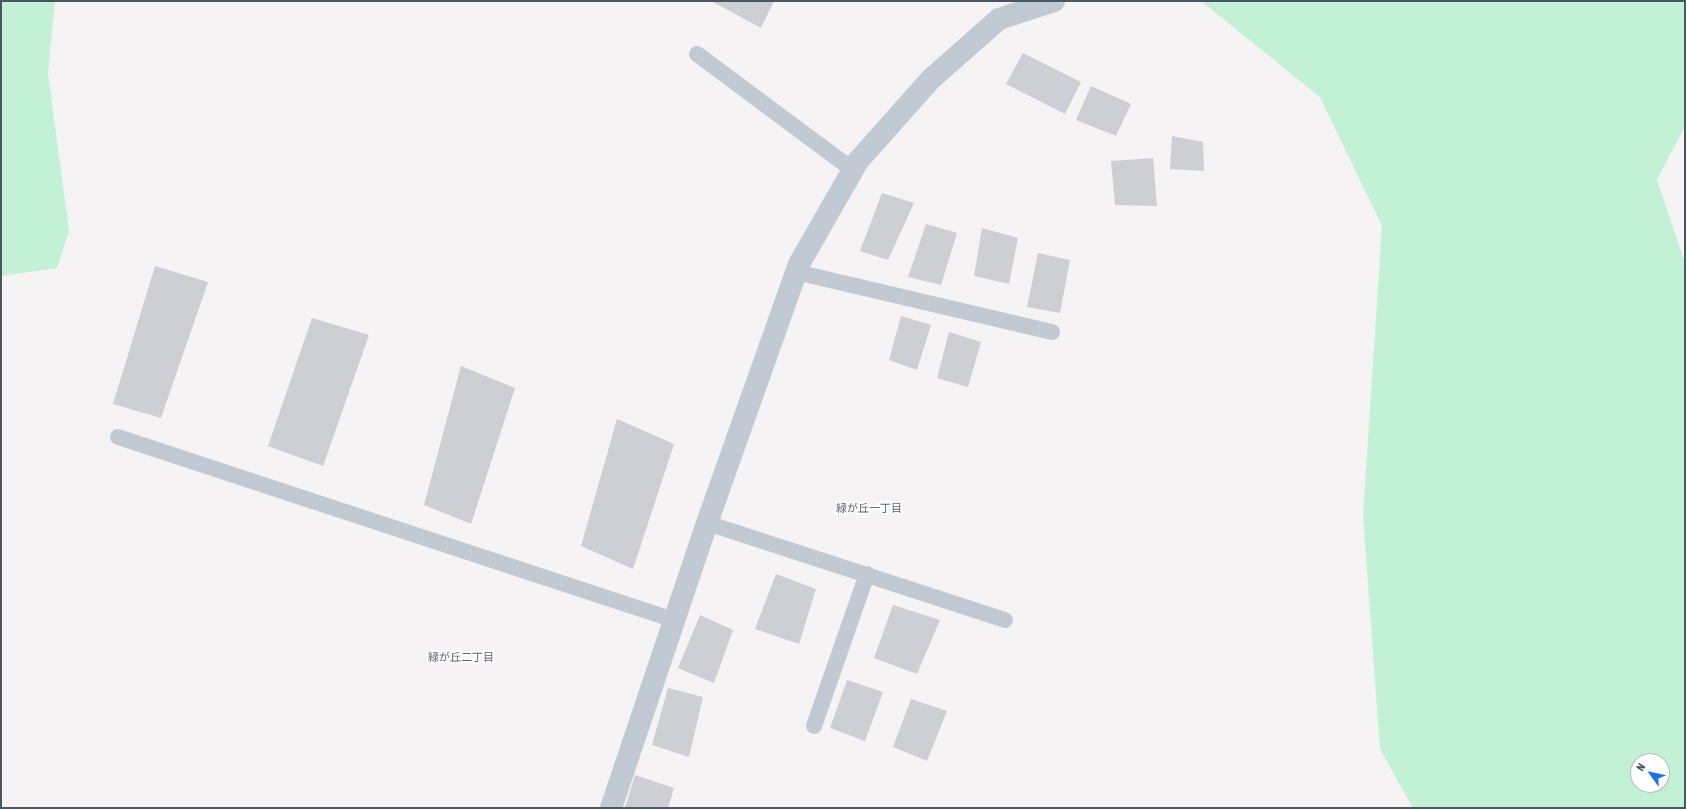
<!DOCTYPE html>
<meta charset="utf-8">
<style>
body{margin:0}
#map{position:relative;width:1686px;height:809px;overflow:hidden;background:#f5f3f3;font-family:"Asap Condensed",sans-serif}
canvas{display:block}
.frame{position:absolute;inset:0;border:2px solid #4a5661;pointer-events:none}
.north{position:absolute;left:1630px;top:753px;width:40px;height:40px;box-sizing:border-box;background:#fff;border:1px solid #b7bbc0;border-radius:50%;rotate:303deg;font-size:11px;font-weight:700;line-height:16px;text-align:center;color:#4a5661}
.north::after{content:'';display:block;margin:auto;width:14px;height:18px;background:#1a73e8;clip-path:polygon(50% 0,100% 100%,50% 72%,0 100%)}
</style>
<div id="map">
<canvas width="1686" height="809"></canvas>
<div class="frame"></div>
<div class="north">N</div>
</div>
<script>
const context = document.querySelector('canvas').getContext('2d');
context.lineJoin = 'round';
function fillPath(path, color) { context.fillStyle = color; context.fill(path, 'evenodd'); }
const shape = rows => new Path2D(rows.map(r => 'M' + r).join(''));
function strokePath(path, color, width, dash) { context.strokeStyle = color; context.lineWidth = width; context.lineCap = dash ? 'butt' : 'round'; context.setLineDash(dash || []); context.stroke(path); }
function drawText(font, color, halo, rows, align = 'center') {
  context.font = font + ' "Asap Condensed","Noto Sans JP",sans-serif'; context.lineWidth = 4; context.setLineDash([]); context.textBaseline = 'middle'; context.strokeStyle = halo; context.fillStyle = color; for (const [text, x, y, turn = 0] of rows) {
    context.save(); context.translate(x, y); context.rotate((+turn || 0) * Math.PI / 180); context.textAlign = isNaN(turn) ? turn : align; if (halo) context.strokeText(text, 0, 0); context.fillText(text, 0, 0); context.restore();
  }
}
const green = shape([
 [1,1,55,1,48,73,69,231,57,268,1,276],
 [1201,1,1685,1,1685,126,1657,180,1685,263,1685,808,1413,808,1380,749,1363,515,1382,226,1320,97],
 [1638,761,1662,761,1662,785,1638,785]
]);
const building = shape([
 [713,1,774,1,761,28,713,2],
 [1023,53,1081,82,1065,114,1006,84],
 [1091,86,1131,104,1116,136,1076,120],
 [1172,136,1203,142,1204,171,1170,169],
 [1153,158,1157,206,1115,205,1111,161],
 [882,193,914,203,888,260,860,251],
 [926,224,957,233,941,285,908,277],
 [982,228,1018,238,1009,284,974,276],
 [1038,253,1070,260,1060,313,1027,307],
 [155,266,208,282,161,418,113,404],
 [901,316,931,325,917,370,889,360],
 [312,318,369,335,323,466,268,446],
 [949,332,981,342,968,387,937,378],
 [461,366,515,388,471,524,424,505],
 [617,419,674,444,633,569,581,546],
 [776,574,816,589,799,644,755,629],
 [893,605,940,620,917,674,874,658],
 [700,615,733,630,714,683,678,668],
 [847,680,883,692,865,741,830,728],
 [668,688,703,697,689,757,652,745],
 [911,699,947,711,927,761,893,747],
 [635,775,674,788,668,808,625,808]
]);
const service = shape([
 [697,54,853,170],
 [796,272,1052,332],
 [118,437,674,620],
 [707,523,1005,620],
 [814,726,867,574]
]);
const minor = shape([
 [999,19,1054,1]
]);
const tertiary = shape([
 [611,808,707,523,799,264,858,161,931,79,999,19]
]);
const neighbourhoodNames = [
 ["緑が丘一丁目",869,509],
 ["緑が丘二丁目",461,658]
];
fillPath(green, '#c3f1d5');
fillPath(building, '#cdcfd5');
strokePath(service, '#c1cad2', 16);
strokePath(minor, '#c1cad2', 22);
strokePath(tertiary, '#c1cad2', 22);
drawText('11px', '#5f6368', '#fff', neighbourhoodNames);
</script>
